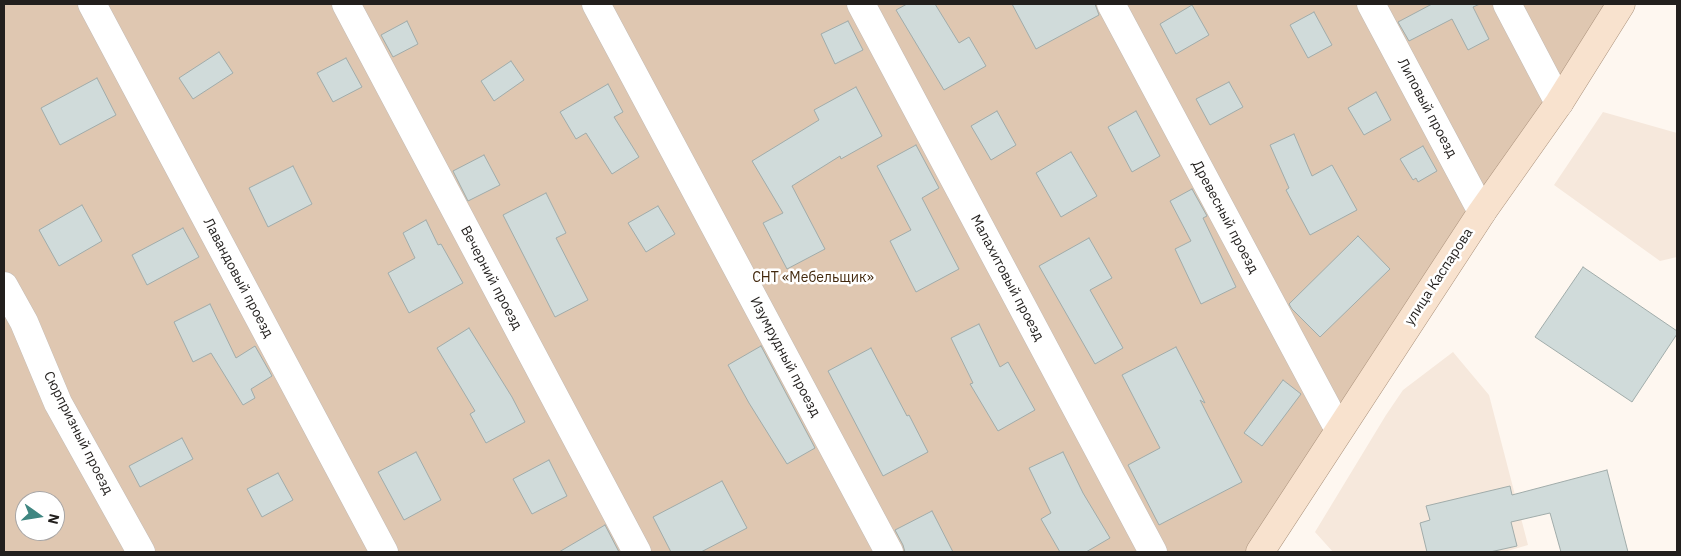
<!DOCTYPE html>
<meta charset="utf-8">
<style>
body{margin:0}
#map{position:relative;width:1681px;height:556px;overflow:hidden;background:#fef7f0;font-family:"IBM Plex Sans",sans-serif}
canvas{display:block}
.frame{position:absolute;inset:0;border:5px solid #221f1d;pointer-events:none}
.north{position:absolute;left:15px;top:491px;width:50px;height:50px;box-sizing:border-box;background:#fff;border:1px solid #a7a5a5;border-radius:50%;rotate:103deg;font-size:14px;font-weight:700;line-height:20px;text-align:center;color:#221f1d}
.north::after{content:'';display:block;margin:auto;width:18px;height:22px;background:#3f8681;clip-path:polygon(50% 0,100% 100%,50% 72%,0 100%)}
</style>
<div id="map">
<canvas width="1681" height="556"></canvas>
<div class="frame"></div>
<div class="north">N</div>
</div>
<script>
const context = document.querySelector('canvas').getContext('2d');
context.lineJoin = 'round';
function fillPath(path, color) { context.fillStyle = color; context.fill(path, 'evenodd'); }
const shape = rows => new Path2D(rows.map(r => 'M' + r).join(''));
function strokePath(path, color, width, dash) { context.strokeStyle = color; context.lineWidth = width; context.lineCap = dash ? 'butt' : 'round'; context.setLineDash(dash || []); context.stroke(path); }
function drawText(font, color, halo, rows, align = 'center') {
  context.font = font + ' "IBM Plex Sans",sans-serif'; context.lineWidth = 5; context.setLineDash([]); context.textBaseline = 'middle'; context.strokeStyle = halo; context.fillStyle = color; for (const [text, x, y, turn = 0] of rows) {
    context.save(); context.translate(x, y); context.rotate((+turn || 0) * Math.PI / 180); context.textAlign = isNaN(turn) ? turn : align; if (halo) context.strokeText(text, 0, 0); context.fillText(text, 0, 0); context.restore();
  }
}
const built = shape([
 [1603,112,1677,133,1677,257,1660,261,1554,185],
 [1453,352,1489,395,1528,545,1504,552,1333,552,1315,532,1386,415,1403,390]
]);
const green = shape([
 [4,4,1621,4,1260,552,4,552],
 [25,501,55,501,55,531,25,531]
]);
const building = shape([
 [907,4,935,4,959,43,969,37,986,66,944,90,896,10,907,4],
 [1012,4,1095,4,1099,15,1036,49,1012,4],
 [1432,4,1480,4,1473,7,1489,39,1468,50,1452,19,1409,41,1398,22,1432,4],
 [1192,5,1209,35,1176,54,1160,24,1192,5],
 [1314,12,1332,45,1308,58,1290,25,1314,12],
 [407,21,418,44,393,57,381,35,407,21],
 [848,21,863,50,835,64,821,34,848,21],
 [219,52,233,73,193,99,179,78,219,52],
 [346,58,362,87,333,102,317,73,346,58],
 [511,61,524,80,494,101,481,81,511,61],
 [97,78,116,115,60,145,41,108,97,78],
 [1229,82,1243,107,1210,125,1196,99,1229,82],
 [608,84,623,112,614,117,639,157,612,174,586,133,576,139,560,112,608,84],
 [856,87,882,136,841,159,840,156,792,186,825,249,787,269,763,223,783,213,752,161,819,120,814,110,856,87],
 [1376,92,1391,120,1364,135,1348,108,1376,92],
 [997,111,1016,145,991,160,971,126,997,111],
 [1136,111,1160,156,1132,172,1108,127,1136,111],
 [1294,134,1312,176,1332,165,1357,210,1310,235,1286,190,1289,188,1270,145,1294,134],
 [916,145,939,188,922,198,959,269,916,292,890,241,911,230,877,166,916,145],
 [1423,146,1437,171,1418,182,1416,178,1413,180,1400,159,1423,146],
 [1071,152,1097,196,1061,217,1036,173,1071,152],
 [484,155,500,185,468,201,453,171,484,155],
 [293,166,312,204,268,227,249,188,293,166],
 [1192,189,1207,216,1203,218,1236,287,1201,304,1175,249,1191,241,1170,201,1192,189],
 [546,193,566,233,556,238,588,300,555,317,503,215,546,193],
 [82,205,102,241,59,266,39,230,82,205],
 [658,206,675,234,646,252,628,223,658,206],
 [426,220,438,245,441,244,463,283,409,313,388,273,415,258,403,233,426,220],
 [183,228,199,257,147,285,132,255,183,228],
 [1358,236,1390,269,1320,337,1292,309,1289,304,1358,236],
 [1089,238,1112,278,1090,290,1123,348,1095,364,1039,266,1089,238],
 [1583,267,1677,331,1677,334,1632,402,1535,337,1583,267],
 [210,304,236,358,255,346,272,376,251,389,255,398,243,405,211,353,193,362,174,322,210,304],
 [979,324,1000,367,1008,362,1035,410,998,431,970,384,973,383,951,338,979,324],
 [469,328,512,397,525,422,486,443,470,414,475,411,437,348,469,328],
 [761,346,815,448,787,464,749,403,728,365,761,346],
 [1176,347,1205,403,1200,400,1242,482,1159,525,1128,465,1160,448,1122,375,1176,347],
 [871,348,907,416,909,415,928,452,883,476,828,371,871,348],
 [1283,380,1301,394,1262,446,1244,433,1283,380],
 [182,438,193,459,140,487,129,466,182,438],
 [416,452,441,500,404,520,378,472,416,452],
 [1063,452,1083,493,1110,538,1086,552,1060,552,1041,519,1051,513,1029,468,1063,452],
 [549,460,567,496,532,514,513,479,549,460],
 [1607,470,1628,552,1561,552,1550,513,1511,522,1517,546,1490,552,1427,552,1420,523,1430,520,1426,506,1510,486,1512,495,1607,470],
 [278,473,293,500,262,517,247,489,278,473],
 [722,481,747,528,701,552,671,552,653,517,722,481],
 [932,511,953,552,905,552,903,545,895,530,932,511],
 [605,525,619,552,559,552,605,525]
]);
const minor = shape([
 [92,4,384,552],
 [346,4,637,552],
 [596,4,889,552],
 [861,4,1153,552],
 [1111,4,1339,430],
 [1371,4,1482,212],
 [1507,4,1559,103],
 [4,286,24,322,58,403,141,552]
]);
const major = shape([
 [1260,552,1482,212,1559,103,1621,4]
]);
const streetNames = [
 ["Липовый проезд",1427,108,62],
 ["Древесный проезд",1225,217,62],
 ["улица Каспарова",1439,277,-57],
 ["Лавандовый проезд",238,278,62],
 ["Вечерний проезд",491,278,62],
 ["Малахитовый проезд",1007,278,62],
 ["Изумрудный проезд",785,357,62],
 ["Сюрпризный проезд",78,433,63]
];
const parkNames = [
 ["СНТ «Мебельщик»",813,278]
];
fillPath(built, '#f6e8dc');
fillPath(green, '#dfc7b1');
fillPath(building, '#d0dbda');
strokePath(building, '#a1acaa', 1);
strokePath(minor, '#c3bcb6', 29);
strokePath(major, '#aa917b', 29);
strokePath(minor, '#fff', 28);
strokePath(major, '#f8e2ce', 28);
drawText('14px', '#221f1d', '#fff', streetNames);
drawText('14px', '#43290e', '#fff', parkNames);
</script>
